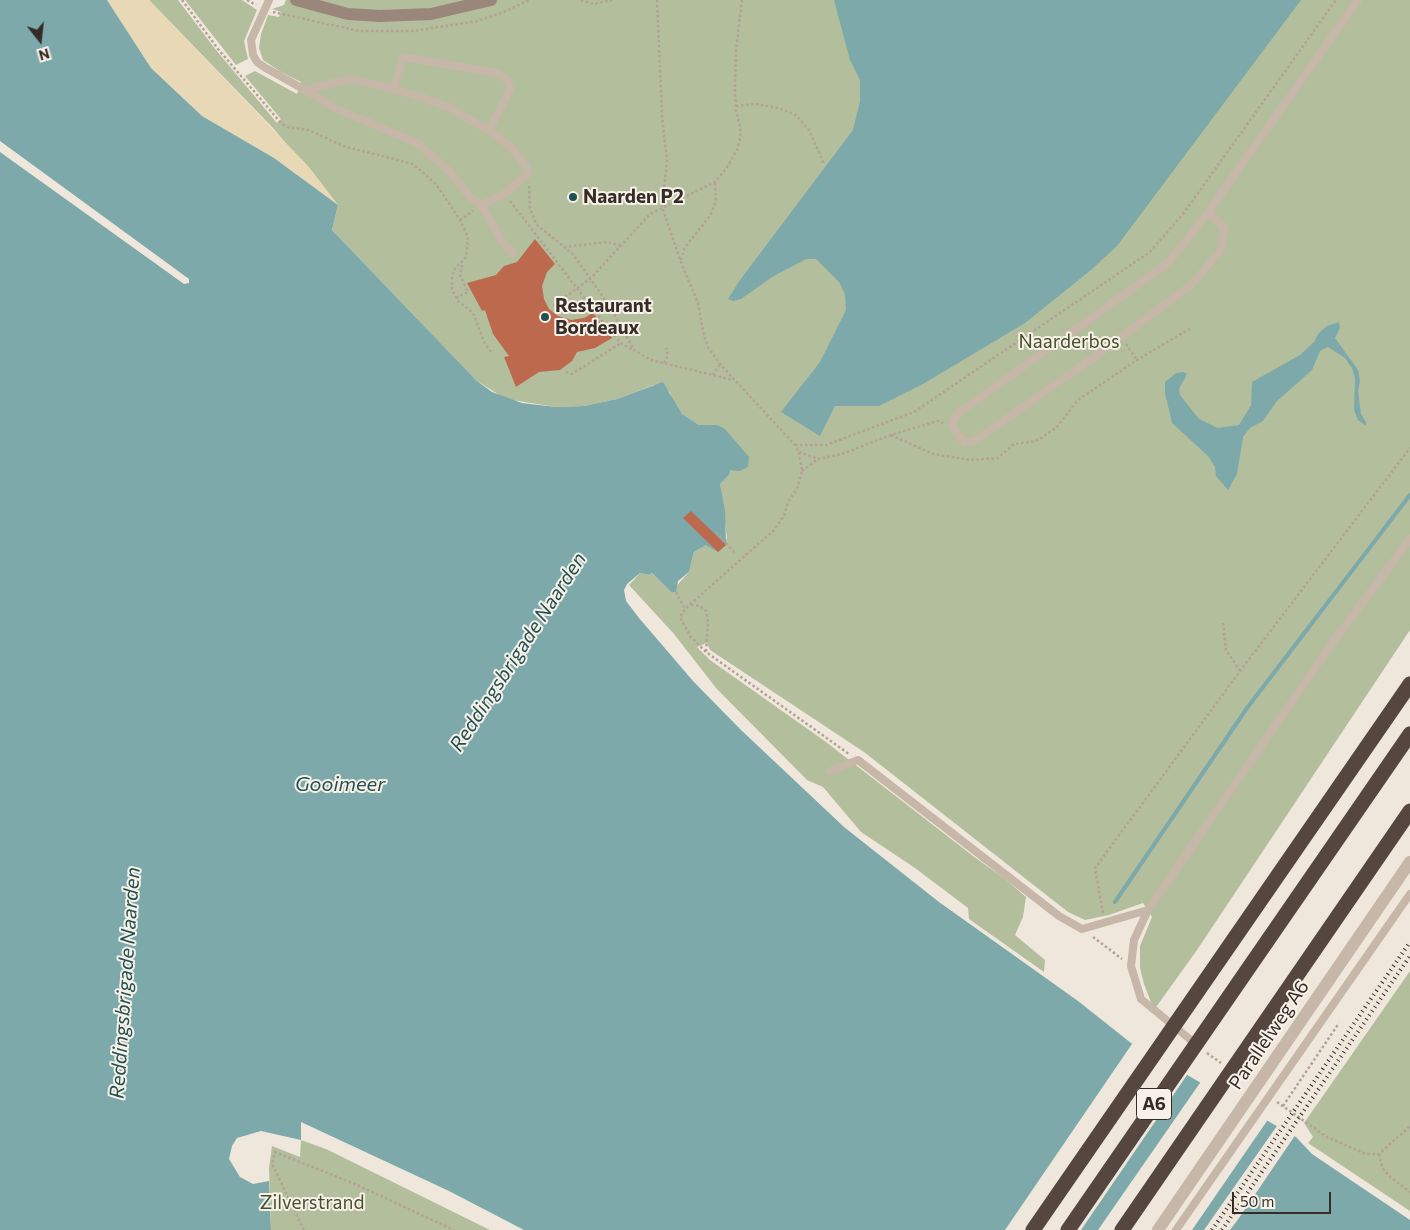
<!DOCTYPE html>
<style>
body{margin:0}
#map{position:relative;width:1410px;height:1230px;overflow:hidden;background:#f0e7dc;font-family:Commissioner,sans-serif}
canvas{display:block}
.north{position:absolute;left:15px;top:15px;width:50px;height:50px;-webkit-text-stroke:4px #f8f1e8;paint-order:stroke;rotate:164deg;font-size:14px;font-weight:700;line-height:20px;text-align:center;color:#352c28}
.north::after{content:'';display:block;margin:auto;width:18px;height:22px;background:#352c28;clip-path:polygon(50% 0,100% 100%,50% 72%,0 100%)}
.scale{position:absolute;left:1232px;top:1192px;width:99px;height:22px;box-sizing:border-box;border:2px solid #352c28;border-top:0;padding-left:6px;font-size:15px;line-height:18px;white-space:nowrap;color:#352c28;-webkit-text-stroke:4px #f8f1e8;paint-order:stroke}
</style>
<div id="map">
<canvas width="1410" height="1230"></canvas>
<div class="north">N</div>
<div class="scale">50 m</div>
</div>
<script>
const context = document.querySelector('canvas').getContext('2d');
context.lineJoin = 'round';
function fillPath(path, color) { context.fillStyle = color; context.fill(path, 'evenodd'); }
const shape = rows => new Path2D(rows.map(r => 'M' + r).join(''));
function strokePath(path, color, width, dash) { context.strokeStyle = color; context.lineWidth = width; context.lineCap = dash ? 'butt' : 'round'; context.setLineDash(dash || []); context.stroke(path); }
function drawText(font, color, halo, rows, align = 'center') {
  context.font = font + ' Commissioner,sans-serif'; context.lineWidth = 4; context.setLineDash([]); context.textBaseline = 'middle'; context.strokeStyle = halo; context.fillStyle = color; for (const [text, x, y, turn = 0] of rows) {
    context.save(); context.translate(x, y); context.rotate((+turn || 0) * Math.PI / 180); context.textAlign = isNaN(turn) ? turn : align; if (halo) context.strokeText(text, 0, 0); context.fillText(text, 0, 0); context.restore();
  }
}
const green = shape([
 [149,0,178,0,216,50,277,123,281,119,245,76,255,71,297,94,301,82,281,72,263,60,259,48,261,34,268,15,279,17,281,12,272,9,284,5,286,0,1410,0,1410,630,1197,950,1154,1010,1144,984,1140,968,1140,946,1152,917,1143,903,1109,915,1085,920,1068,912,864,752,710,650,707,643,697,647,710,660,826,742,973,856,1005,879,1026,897,1023,917,1015,935,1045,960,1044,972,969,919,968,908,915,868,861,832,823,787,807,780,716,688,674,634,629,585,640,573,649,575,652,573,671,592,689,572,694,552,706,545,727,539,720,484,729,475,717,425,699,425,692,421,682,414,673,403,670,392,654,385,617,399,584,406,556,407,506,399,477,381,332,230,338,205,272,127],
 [185,0,242,0,257,10,244,41,248,59,236,65],
 [1410,971,1410,1211,1308,1143,1313,1137,1304,1123],
 [301,1140,326,1149,490,1230,271,1230,269,1168,272,1146,300,1157]
]);
const sand = shape([
 [107,0,149,0,309,167,338,205,274,158,202,116,151,68]
]);
const water = shape([
 [0,0,107,0,151,68,202,116,274,158,338,205,332,230,477,381,492,392,522,403,556,407,584,406,617,399,663,382,682,414,699,425,717,425,725,429,749,457,748,467,740,471,730,470,729,475,720,484,725,511,726,545,718,552,706,545,694,552,689,572,678,581,676,592,671,592,652,573,649,575,640,573,627,584,624,590,626,601,639,618,693,681,740,729,844,827,939,902,1078,1001,1131,1043,1296,1137,1312,1154,1410,1220,1410,1230,524,1230,449,1191,301,1122,301,1140,261,1131,237,1138,232,1146,229,1159,240,1177,253,1184,269,1181,271,1230,0,1230],
 [834,0,1301,0,1117,246,1091,270,1025,323,923,384,879,406,835,406,820,436,781,412,820,362,846,310,845,294,839,282,816,259,806,259,772,277,741,299,733,301,728,299,740,280,853,130,860,101,860,80,850,60],
 [1339,322,1340,328,1335,338,1358,370,1360,381,1358,391,1361,414,1366,422,1366,426,1358,420,1354,410,1355,378,1352,368,1345,358,1328,347,1320,351,1312,370,1277,401,1263,421,1250,428,1243,437,1237,474,1228,490,1216,476,1215,467,1208,456,1172,423,1165,393,1165,382,1176,373,1183,372,1187,374,1179,389,1180,395,1199,419,1218,428,1239,425,1251,405,1252,382,1300,355,1314,342,1318,334,1327,326]
]);
const pier = shape([
 [0,141,189,279,189,283,184,284,0,152],
 [1134,1041,1189,1072,1081,1230,1005,1230],
 [1202,1080,1269,1118,1192,1230,1098,1230],
 [1279,1123,1296,1134,1239,1218,1230,1230,1204,1230]
]);
const stream = shape([
 [1115,902,1247,708,1410,495]
]);
const building = shape([
 [535,239,555,264,547,272,542,286,544,299,549,309,558,316,571,320,584,318,593,313,612,338,595,348,577,352,572,361,560,370,539,372,516,387,504,357,509,356,493,334,485,310,482,311,467,283,496,275,504,266,517,262],
 [691,511,726,545,718,552,683,518]
]);
const path = shape([
 [182,0,218,49,281,123,287,127,309,130,343,146,413,164,436,184,460,220,468,237,466,257,454,270,452,276,452,289,458,301,473,313,485,344,492,353],
 [247,0,256,5],
 [581,0,594,4,612,0],
 [657,0,662,116,667,161,662,207,682,265,698,303,704,336,708,347,720,364,795,445,799,452,802,471,797,489,788,502,784,516,774,530,685,609,680,617,690,636,706,652,849,754],
 [273,12,359,31,413,31,477,21,504,12,529,0],
 [736,106,756,104,779,108,796,115,809,130,824,164],
 [529,186,530,208,536,224,573,254,610,307,634,350,651,360,733,380],
 [510,201,609,330,621,343,633,350],
 [460,220,473,211],
 [564,247,607,242,621,246],
 [681,260,685,247,710,216,716,201,715,182],
 [456,298,468,292,460,275,463,262],
 [553,306,591,278,650,214,715,182,726,169,738,148,741,132,736,110,735,90,736,50,742,0],
 [1126,344,1137,360],
 [664,363,668,356,666,348],
 [566,372,572,374,621,343],
 [713,375,720,364],
 [891,435,933,454,971,460,998,458,1014,444,1036,441,1056,428,1078,400,1137,360,1191,328],
 [795,445,826,445,914,412,1150,252,1183,214,1336,0],
 [799,452,818,459,842,454,891,435,938,421,943,423],
 [802,471,818,459],
 [716,532,735,553],
 [676,592,685,609],
 [691,605,700,606,706,611,708,622,706,652],
 [1223,623,1226,650,1240,671],
 [1103,913,1095,868,1240,671,1410,448],
 [1093,937,1122,959],
 [1207,1053,1221,1063],
 [1277,1102,1327,1137,1366,1154,1379,1154,1410,1126],
 [1283,1106,1339,1023],
 [1379,1154,1382,1167,1389,1176,1410,1192],
 [304,1230,272,1164,275,1152,357,1185,454,1230]
]);
const service = shape([
 [269,0,251,40,253,55,257,62,264,67,305,90],
 [394,88,403,57,498,73,508,80,510,89,489,130],
 [481,205,504,194,527,175,527,168,511,147,490,131,448,107,418,96,375,84,349,79,305,90,337,109,417,143,449,171,470,197,481,205,502,241,513,253],
 [1208,212,1224,227,1221,250,1191,285,1093,358,976,440,965,443,952,426,956,415,1168,263,1201,222,1358,0],
 [830,771,858,760,1059,916,1082,929,1148,910],
 [1197,1045,1141,999,1131,966,1134,940,1148,910,1333,642,1410,539],
 [1176,1230,1410,894]
]);
const minor = shape([
 [1158,1230,1410,862]
]);
const secondary = shape([
 [296,0,348,14,380,16,431,14,491,0]
]);
const motorway = shape([
 [1033,1230,1410,684],
 [1068,1230,1410,734],
 [1122,1230,1410,811]
]);
const rail = shape([
 [1212,1230,1410,942],
 [1222,1230,1410,956]
]);
const markers = [
 [573,197,5,"#215053"],
 [545,317,5,"#215053"]
];
const shields = [
 [1154,1104,35]
];
const shieldNames = [
 ["A6",1154,1104]
];
const poiNames = [
 ["Naarden P2",583,197],
 ["Restaurant",555,306],
 ["Bordeaux",555,328]
];
const parkNames = [
 ["Naarderbos",1069,342],
 ["Zilverstrand",312,1203]
];
const streetNames = [
 ["Parallelweg A6",1269,1035,-56]
];
const waterNames = [
 ["Reddingsbrigade Naarden",518,652,-57],
 ["Gooimeer",340,784],
 ["Reddingsbrigade Naarden",125,983,-86]
];
fillPath(green, '#b3be9d');
fillPath(sand, '#e9d8b5');
fillPath(water, '#7da9ab');
fillPath(pier, '#f0e7dc');
strokePath(stream, '#7da9ab', 4);
fillPath(building, '#bc694e');
strokePath(path, '#b3a193', 2.5, [2.5, 2.5]);
strokePath(service, '#c7b7a9', 8);
strokePath(minor, '#c7b7a9', 12);
strokePath(secondary, '#9b867b', 12);
strokePath(motorway, '#554740', 15);
strokePath(rail, '#352c28', 4, [1, 4]);
for (const [x, y, r, color] of markers) { const dot = new Path2D(); dot.arc(x, y, r, 0, 2 * Math.PI); context.fillStyle = color; context.fill(dot); strokePath(dot, '#f8f1e8', 2); }
for (const [x, y, w] of shields) { const box = new Path2D(); box.roundRect(x - w / 2, y - 15.5, w, 31, 4); context.fillStyle = '#f8f1e8'; context.fill(box); strokePath(box, '#352c28', 1); }
drawText('bold 18px', '#352c28', null, shieldNames);
drawText('bold 19px', '#352c28', '#f8f1e8', poiNames, 'left');
drawText('19px', '#44512e', '#f8f1e8', parkNames);
drawText('19px', '#352c28', '#f8f1e8', streetNames);
drawText('italic 20px', '#215053', '#f8f1e8', waterNames);
</script>
